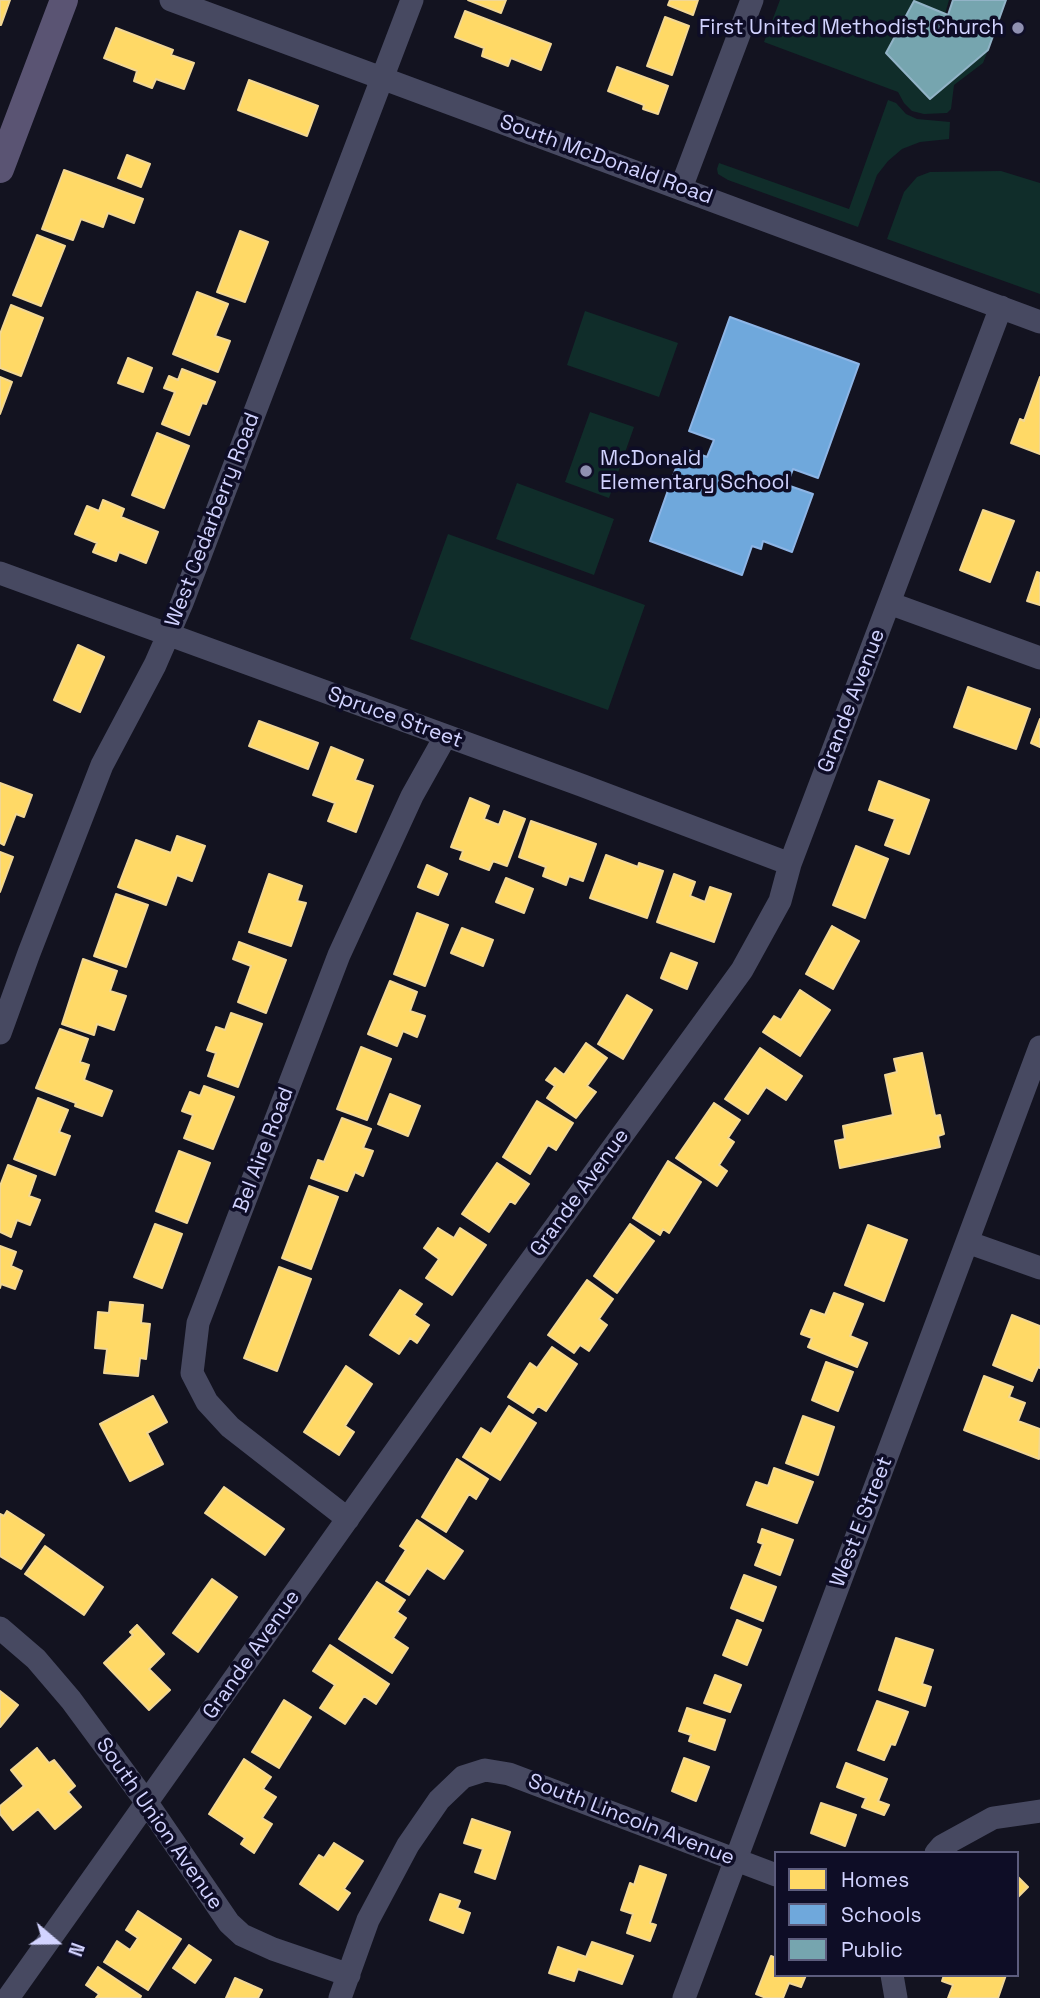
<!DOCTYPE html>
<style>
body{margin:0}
#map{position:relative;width:1040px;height:1998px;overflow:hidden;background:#131320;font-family:"Space Grotesk",sans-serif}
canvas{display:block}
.legend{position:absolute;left:774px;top:1851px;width:245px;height:126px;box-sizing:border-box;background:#0e0d26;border:2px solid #5c5c7d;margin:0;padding:9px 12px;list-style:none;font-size:21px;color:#d2d3ff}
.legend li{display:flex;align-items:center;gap:14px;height:35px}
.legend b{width:35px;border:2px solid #5c5c7d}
.north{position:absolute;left:21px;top:1907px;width:70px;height:70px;-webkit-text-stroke:5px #0e0d26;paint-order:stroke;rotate:110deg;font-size:19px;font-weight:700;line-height:28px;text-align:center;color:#d2d3ff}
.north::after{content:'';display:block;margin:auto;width:24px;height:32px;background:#d2d3ff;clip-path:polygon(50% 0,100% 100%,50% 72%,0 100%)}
</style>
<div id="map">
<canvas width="1040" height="1998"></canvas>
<ul class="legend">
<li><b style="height:19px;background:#ffd966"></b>Homes</li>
<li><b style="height:19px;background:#6fa8dc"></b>Schools</li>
<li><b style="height:19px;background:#76a5af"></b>Public</li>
</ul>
<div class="north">N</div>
</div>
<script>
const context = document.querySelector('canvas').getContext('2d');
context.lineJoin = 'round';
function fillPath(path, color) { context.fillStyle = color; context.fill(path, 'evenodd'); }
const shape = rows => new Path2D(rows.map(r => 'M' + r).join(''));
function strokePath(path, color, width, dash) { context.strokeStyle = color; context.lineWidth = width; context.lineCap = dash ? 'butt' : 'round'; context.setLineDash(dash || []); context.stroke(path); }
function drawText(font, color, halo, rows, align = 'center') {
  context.font = font + ' "Space Grotesk",sans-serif'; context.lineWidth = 7; context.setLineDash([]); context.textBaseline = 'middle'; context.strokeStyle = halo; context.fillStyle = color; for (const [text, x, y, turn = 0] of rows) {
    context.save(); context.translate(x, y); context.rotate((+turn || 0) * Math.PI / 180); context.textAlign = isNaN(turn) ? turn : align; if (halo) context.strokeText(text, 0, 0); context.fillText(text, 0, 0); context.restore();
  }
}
const green = shape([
 [780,0,949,0,945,14,914,1,886,53,930,99,988,50,983,63,954,85,951,109,947,113,924,114,912,111,904,103,898,92,764,42],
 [888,100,896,103,906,114,917,119,950,122,949,139,920,142,902,149,888,161,877,175,858,227,728,180,718,174,717,169,719,163,849,209],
 [1001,171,1040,183,1040,294,887,239,904,192,917,177,930,172],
 [585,311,678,343,659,397,567,365],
 [590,412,634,427,609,498,565,482],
 [517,483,614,519,594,575,496,539],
 [448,534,645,605,608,710,410,639]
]);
const homes = shape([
 [0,0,10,0,1,25,0,25,0,0],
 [468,0,506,0,501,13,468,0],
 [670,0,698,0,693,15,668,5,670,0],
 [465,11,551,44,541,70,511,58,508,66,482,56,484,48,455,37,465,11],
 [665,17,689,26,672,75,647,66,665,17],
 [116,28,173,50,171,55,194,63,184,89,156,79,152,88,134,81,137,71,104,58,116,28],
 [617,67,668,86,658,114,643,109,644,105,608,91,617,67],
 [249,80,318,106,307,136,238,110,249,80],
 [127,155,150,164,141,187,118,178,127,155],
 [64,170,143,199,134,223,108,213,103,227,81,219,73,240,42,229,64,170],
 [240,231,268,242,245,302,217,292,240,231],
 [37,235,65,246,41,306,13,295,37,235],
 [197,292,228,304,215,336,230,341,218,372,173,354,197,292],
 [11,305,43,318,21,376,0,368,0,334,11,305],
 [128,358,152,368,143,392,118,383,128,358],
 [182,369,215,382,206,404,202,403,189,435,162,424,175,392,164,388,169,376,178,380,182,369],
 [0,377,12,382,0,414,0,377],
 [1040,377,1040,454,1011,443,1020,419,1024,421,1040,377],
 [157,433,189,446,164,508,132,495,157,433],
 [103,500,124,509,121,517,158,532,146,563,119,552,116,561,93,552,97,543,75,534,87,506,99,511,103,500],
 [983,510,1014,521,990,582,960,570,983,510],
 [1037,572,1040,573,1040,605,1027,601,1037,572],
 [78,645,104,657,80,712,54,700,78,645],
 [968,687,1030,709,1016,749,954,727,968,687],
 [1040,719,1040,747,1031,743,1040,719],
 [259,721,318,743,308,769,249,746,259,721],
 [331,747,363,760,355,780,373,786,356,832,328,821,335,803,313,795,331,747],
 [879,781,929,800,909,854,885,845,895,819,869,810,879,781],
 [0,783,32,795,24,817,16,814,4,845,0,843,0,783],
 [470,798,489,806,484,819,499,825,504,811,525,819,507,866,493,861,489,870,460,859,463,851,451,847,470,798],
 [531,821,596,844,583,881,569,876,566,885,543,876,546,867,519,857,531,821],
 [177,836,205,846,192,881,177,875,166,905,118,887,136,840,171,853,177,836],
 [856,846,888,859,865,918,833,905,856,846],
 [0,852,13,857,0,892,0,852],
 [606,855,638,867,639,863,663,871,647,918,590,898,606,855],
 [427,865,447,874,438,895,418,887,427,865],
 [269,874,302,886,297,901,306,903,291,946,249,932,269,874],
 [674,874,695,882,690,896,705,902,710,887,731,894,714,942,657,922,674,874],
 [506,878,533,889,524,913,496,902,506,878],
 [116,894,148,905,126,967,94,956,116,894],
 [417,913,448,925,425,986,394,974,417,913],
 [832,926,859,941,833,989,806,974,832,926],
 [462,928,493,940,483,966,451,953,462,928],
 [239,942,286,960,266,1013,238,1002,251,966,233,959,239,942],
 [671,953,697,963,687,989,661,978,671,953],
 [83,959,117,971,110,991,126,996,114,1030,97,1024,94,1035,62,1024,83,959],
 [390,981,417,992,410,1011,425,1016,417,1037,403,1031,397,1046,368,1034,390,981],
 [800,990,830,1010,800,1056,763,1032,774,1016,781,1020,800,990],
 [627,995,652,1010,623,1059,598,1044,627,995],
 [231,1013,262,1024,238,1087,208,1076,216,1053,207,1050,216,1027,225,1030,231,1013],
 [60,1029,88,1039,80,1062,89,1065,84,1080,112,1091,102,1116,75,1106,76,1103,36,1088,60,1029],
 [586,1043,607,1058,587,1086,596,1092,576,1118,547,1098,555,1086,546,1080,555,1068,564,1075,586,1043],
 [361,1047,391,1059,367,1120,337,1109,361,1047],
 [760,1048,802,1076,786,1100,766,1087,748,1114,725,1099,760,1048],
 [922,1053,935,1116,940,1115,944,1134,938,1136,940,1147,840,1168,835,1141,845,1139,843,1126,893,1115,885,1075,897,1072,894,1059,922,1053],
 [204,1086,234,1097,213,1149,184,1138,193,1115,182,1111,190,1092,200,1096,204,1086],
 [390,1094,420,1106,408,1136,378,1124,390,1094],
 [38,1098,68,1110,59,1132,70,1136,55,1175,14,1159,38,1098],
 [537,1101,573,1123,556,1150,548,1145,530,1174,503,1157,537,1101],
 [714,1103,740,1120,728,1138,734,1142,719,1165,727,1171,717,1186,676,1158,714,1103],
 [342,1118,371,1129,363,1148,373,1151,363,1176,355,1172,347,1191,311,1178,318,1160,324,1162,342,1118],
 [179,1151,210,1163,187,1223,156,1211,179,1151],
 [668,1161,701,1182,669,1233,663,1229,660,1235,633,1218,668,1161],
 [497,1163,529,1184,515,1204,510,1201,489,1232,462,1214,497,1163],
 [8,1165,36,1176,29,1196,40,1200,30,1225,17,1220,11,1237,0,1232,0,1186,8,1165],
 [309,1186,338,1197,311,1269,282,1258,309,1186],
 [155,1224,182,1234,162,1288,134,1277,155,1224],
 [630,1224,654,1241,617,1293,594,1276,630,1224],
 [868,1225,907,1240,884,1301,845,1285,868,1225],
 [438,1228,454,1238,460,1228,486,1245,452,1295,426,1278,439,1259,424,1248,438,1228],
 [0,1246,16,1252,11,1266,22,1271,15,1289,1,1284,0,1288,0,1246],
 [279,1267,311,1279,277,1371,244,1358,279,1267],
 [587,1280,613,1299,599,1319,607,1325,589,1351,580,1345,574,1353,548,1335,587,1280],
 [400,1290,422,1304,414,1315,429,1325,417,1343,410,1338,399,1354,370,1335,400,1290],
 [834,1293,863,1304,850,1336,867,1343,857,1367,808,1347,812,1338,801,1334,811,1310,825,1315,834,1293],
 [110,1302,143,1305,141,1323,150,1324,146,1359,140,1358,138,1376,104,1373,107,1349,95,1348,98,1312,109,1313,110,1302],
 [1012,1315,1040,1326,1040,1368,1038,1367,1032,1381,993,1365,1012,1315],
 [552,1347,577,1364,546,1411,538,1406,533,1413,508,1397,530,1363,537,1368,552,1347],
 [826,1362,853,1372,838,1411,812,1400,826,1362],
 [346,1366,372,1384,345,1426,354,1432,339,1455,304,1432,346,1366],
 [984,1376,1013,1387,1009,1397,1025,1403,1018,1421,1040,1429,1039,1459,964,1430,984,1376],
 [153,1396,167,1422,147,1433,163,1464,130,1481,100,1424,153,1396],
 [509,1406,536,1423,500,1480,463,1457,481,1428,491,1434,509,1406],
 [803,1416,834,1427,818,1475,786,1463,803,1416],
 [457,1459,488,1479,476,1499,469,1494,446,1532,422,1517,457,1459],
 [774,1468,813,1482,797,1523,747,1505,756,1482,768,1486,774,1468],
 [224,1487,284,1529,265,1555,205,1513,224,1487],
 [7,1511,44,1535,21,1569,0,1556,0,1514,4,1516,7,1511],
 [417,1520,463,1551,444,1579,427,1568,409,1595,386,1581,406,1550,400,1546,417,1520],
 [762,1529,793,1540,780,1575,755,1565,763,1544,758,1542,762,1529],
 [45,1546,103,1587,84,1615,25,1574,45,1546],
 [744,1575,776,1587,763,1621,731,1608,744,1575],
 [212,1579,237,1597,198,1652,173,1633,212,1579],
 [377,1582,405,1600,397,1612,406,1618,393,1638,408,1648,392,1673,339,1639,377,1582],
 [737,1620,761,1630,747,1665,723,1655,737,1620],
 [137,1625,164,1654,149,1669,170,1690,149,1710,104,1663,133,1635,130,1632,137,1625],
 [896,1638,933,1650,922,1684,931,1687,925,1706,879,1690,896,1638],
 [330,1645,389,1684,376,1704,364,1696,345,1724,320,1708,335,1685,313,1671,330,1645],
 [715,1675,741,1685,730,1712,704,1703,715,1675],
 [0,1691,18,1705,0,1727,0,1691],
 [284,1700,311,1717,279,1768,252,1752,284,1700],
 [877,1701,908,1712,895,1745,891,1744,884,1760,858,1750,877,1701],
 [687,1708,725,1720,715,1750,689,1741,691,1735,679,1731,687,1708],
 [37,1748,49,1763,54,1760,75,1786,68,1792,81,1807,55,1829,38,1809,13,1830,0,1814,0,1806,24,1786,11,1770,37,1748],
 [684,1758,709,1767,696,1801,672,1791,684,1758],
 [244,1759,271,1777,263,1789,276,1797,262,1818,272,1824,254,1853,241,1844,245,1838,209,1814,244,1759],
 [846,1763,887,1779,878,1801,889,1805,884,1815,862,1807,866,1798,837,1787,846,1763],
 [821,1803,856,1815,845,1846,811,1833,821,1803],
 [472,1819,510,1832,495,1879,475,1872,483,1849,464,1843,472,1819],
 [334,1843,363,1861,344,1889,350,1893,338,1910,300,1884,319,1855,324,1858,334,1843],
 [640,1866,666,1875,650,1923,656,1925,650,1941,627,1933,633,1914,621,1910,630,1883,634,1885,640,1866],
 [1017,1876,1028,1887,1017,1898,1017,1876],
 [440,1894,460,1901,457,1908,470,1913,463,1933,430,1920,440,1894],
 [138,1911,181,1939,148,1990,104,1962,117,1941,130,1950,138,1938,126,1930,138,1911],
 [592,1942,633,1956,622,1984,578,1969,574,1981,549,1973,558,1947,586,1957,592,1942],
 [189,1945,211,1960,195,1983,173,1968,189,1945],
 [771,1956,776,1958,776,1975,806,1975,801,1987,789,1983,783,1998,766,1998,756,1994,771,1956],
 [98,1967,141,1996,140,1998,96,1998,99,1994,86,1985,98,1967],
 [944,1975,1006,1975,998,1998,948,1998,953,1985,942,1981,944,1975],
 [235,1978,262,1990,258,1998,226,1998,235,1978]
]);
const schools = shape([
 [730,317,859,364,818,478,793,469,787,485,813,494,792,552,763,541,761,549,752,546,742,575,650,541,683,448,707,457,714,440,689,431,730,317]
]);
const public = shape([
 [953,0,1006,0,988,50,930,99,886,53,914,1,948,15,953,0]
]);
const minor = shape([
 [171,0,1040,322],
 [681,188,752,0],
 [0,573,581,785,790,864],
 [889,603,1040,658],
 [0,1033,29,953,102,765,155,665,182,603,412,0],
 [967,1242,1040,1268],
 [348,1519,230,1427,207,1402,192,1373,198,1323,339,955,412,796,445,737],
 [0,1628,36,1659,71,1700,147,1803,229,1923,242,1935,273,1949,349,1975],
 [936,1853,942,1846,993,1818,1040,1811],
 [892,1975,896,1998],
 [8,1998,514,1284,742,970,780,901,790,864,1001,307],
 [340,1998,368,1920,408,1845,439,1800,463,1777,485,1770,509,1774,776,1875],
 [684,1998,1040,1047]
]);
const major = shape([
 [0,169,64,0]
]);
const markers = [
 [1018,28,7,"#8f90b1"],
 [586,471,7,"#8f90b1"]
];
const poiNames = [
 ["First United Methodist Church",1004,28],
 ["McDonald",600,459,"left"],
 ["Elementary School",600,483,"left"]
];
const streetNames = [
 ["South McDonald Road",606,160,20],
 ["West Cedarberry Road",213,520,-69],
 ["Grande Avenue",852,701,-69],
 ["Spruce Street",395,718,20],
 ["Bel Aire Road",264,1150,-69],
 ["Grande Avenue",580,1193,-54],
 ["West E Street",862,1522,-69],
 ["Grande Avenue",252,1655,-55],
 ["South Lincoln Avenue",631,1820,21],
 ["South Union Avenue",159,1824,55]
];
fillPath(green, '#102d2a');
fillPath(homes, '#ffd966');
strokePath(homes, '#f2d794', 2);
fillPath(schools, '#6fa8dc');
strokePath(schools, '#8db5e6', 2);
fillPath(public, '#76a5af');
strokePath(public, '#92b3c7', 2);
strokePath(minor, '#474961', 23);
strokePath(major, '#5a5473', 28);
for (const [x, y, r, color] of markers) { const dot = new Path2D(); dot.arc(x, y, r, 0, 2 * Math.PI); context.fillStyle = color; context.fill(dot); strokePath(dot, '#0e0d26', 2.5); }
drawText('21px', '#d2d3ff', '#0e0d26', poiNames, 'right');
drawText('21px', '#d2d3ff', '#0e0d26', streetNames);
</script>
